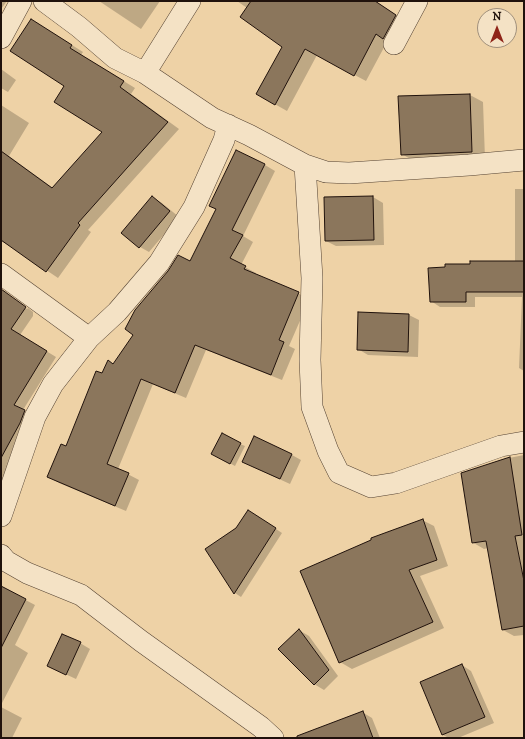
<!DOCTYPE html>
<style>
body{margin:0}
#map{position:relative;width:525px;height:739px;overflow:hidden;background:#eed2a6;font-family:"IM FELL DW Pica",serif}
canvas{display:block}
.frame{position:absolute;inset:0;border:2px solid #20120c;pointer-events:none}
.north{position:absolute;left:477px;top:8px;width:40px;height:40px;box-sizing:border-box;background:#f4e2c5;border:1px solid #9f8f7b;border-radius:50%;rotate:0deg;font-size:11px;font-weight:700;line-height:16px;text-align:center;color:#20120c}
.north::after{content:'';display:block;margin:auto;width:14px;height:18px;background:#8f2418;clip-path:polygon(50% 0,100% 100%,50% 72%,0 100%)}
</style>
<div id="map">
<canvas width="525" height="739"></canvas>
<div class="frame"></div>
<div class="north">N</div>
</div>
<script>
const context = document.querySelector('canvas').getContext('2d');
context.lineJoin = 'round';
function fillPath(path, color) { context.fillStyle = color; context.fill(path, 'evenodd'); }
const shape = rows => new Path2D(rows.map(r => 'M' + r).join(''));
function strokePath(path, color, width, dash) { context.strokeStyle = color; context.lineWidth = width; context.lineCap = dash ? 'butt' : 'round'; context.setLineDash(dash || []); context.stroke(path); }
const shadow = shape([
 [1,1,7,1,1,9],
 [99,1,160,1,141,29],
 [237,1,375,1,407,22,388,40,366,81,317,55,287,111,257,94,283,47,247,8],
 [32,20,83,52,81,55,135,88,131,94,179,129,88,230,91,232,58,278,15,249,1,241,1,105,29,123,9,156,53,188,104,131,65,85],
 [1,69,16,80,8,92,1,88],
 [470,95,483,102,485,159,415,162,402,154],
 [265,165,275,171,243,236,253,242,241,265,256,273,255,275,298,293,309,300,289,346,295,349,282,380,206,350,186,398,153,384,118,469,139,480,126,511,59,483,48,477,67,448,103,375,113,365,190,262,217,209,210,206],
 [515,189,524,189,524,371,519,368,522,297,475,297,475,307,440,307,431,301,471,265,515,262],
 [152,197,162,203,179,217,149,252,140,247],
 [373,197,383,203,384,245,336,246,326,241],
 [1,290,27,309,28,308,33,312,33,316,20,335,56,357,23,410,34,417,1,486],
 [359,313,409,315,419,320,418,357,368,355,358,349],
 [240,444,245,446,235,466,212,454],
 [292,455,301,460,290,484,253,467],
 [524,455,524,635,514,636,503,630,488,548,484,549,472,542,462,474,504,459],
 [255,515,282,533,241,597,235,593,206,549],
 [422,520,434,526,448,566,420,576,444,628,352,669,340,662],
 [1,587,35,605,15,645,28,653,1,705],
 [299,630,309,636,338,676,324,690,314,684],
 [80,643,90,649,76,679,48,666],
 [462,665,471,671,494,723,458,738,449,738,443,735,421,683],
 [1,707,22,718,12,738,1,738],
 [362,712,372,718,380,738,324,738]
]);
const building = shape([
 [251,1,375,1,396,15,383,39,376,34,354,76,305,49,275,105,256,94,282,47,240,17,251,1],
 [31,19,72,45,70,48,124,81,120,87,168,122,78,223,80,225,46,272,1,240,1,151,52,188,102,132,54,102,64,86,10,51,31,19],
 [470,94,472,152,401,155,398,96,470,94],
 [236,150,265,164,232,230,243,235,230,258,246,266,244,269,299,292,279,340,284,342,271,375,195,345,175,393,141,379,107,464,129,473,115,506,47,477,61,444,66,446,96,371,102,373,108,360,113,364,133,335,125,329,135,310,168,271,178,255,190,261,216,209,209,206,236,150],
 [152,196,170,211,139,248,121,233,152,196],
 [373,196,374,240,325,241,324,197,373,196],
 [470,261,524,261,524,292,466,292,466,302,430,302,428,268,445,267,445,264,470,264,470,261],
 [1,289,26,307,11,329,47,351,14,405,25,410,20,423,1,458,1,289],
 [358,312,409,314,408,352,357,350,358,312],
 [222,433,241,443,230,464,211,454,222,433],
 [254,436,292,454,280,479,242,462,254,436],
 [510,457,522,535,515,536,524,581,524,626,502,630,486,541,472,543,461,473,510,457],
 [248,510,276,528,234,594,205,549,236,528,248,510],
 [423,519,437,560,409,570,433,622,339,663,300,571,371,540,371,538,423,519],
 [1,586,26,599,1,648,1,586],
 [299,629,329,670,314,685,278,649,299,629],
 [62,634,81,642,66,675,47,666,62,634],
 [462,664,485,717,442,735,420,682,462,664],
 [363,711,373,738,297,738,297,736,363,711]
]);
const street = shape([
 [44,1,79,27,115,58,145,73,212,118,249,135,305,165,326,172,349,173,469,165,524,160],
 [1,38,21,1],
 [394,44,417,1],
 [145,73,190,1],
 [305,165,312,278,310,360,312,407,328,451,339,473,371,487,396,483,501,446,524,442],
 [1,274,89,338],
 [1,516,35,417,53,384,89,338,117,312,159,263,194,207,224,140,228,125],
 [1,555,6,561,27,573,81,595,141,641,261,727,273,738]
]);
fillPath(shadow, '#0003');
fillPath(building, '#8b765c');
strokePath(building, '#20120c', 1);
strokePath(street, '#544232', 22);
strokePath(street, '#f4e2c5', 21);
</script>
